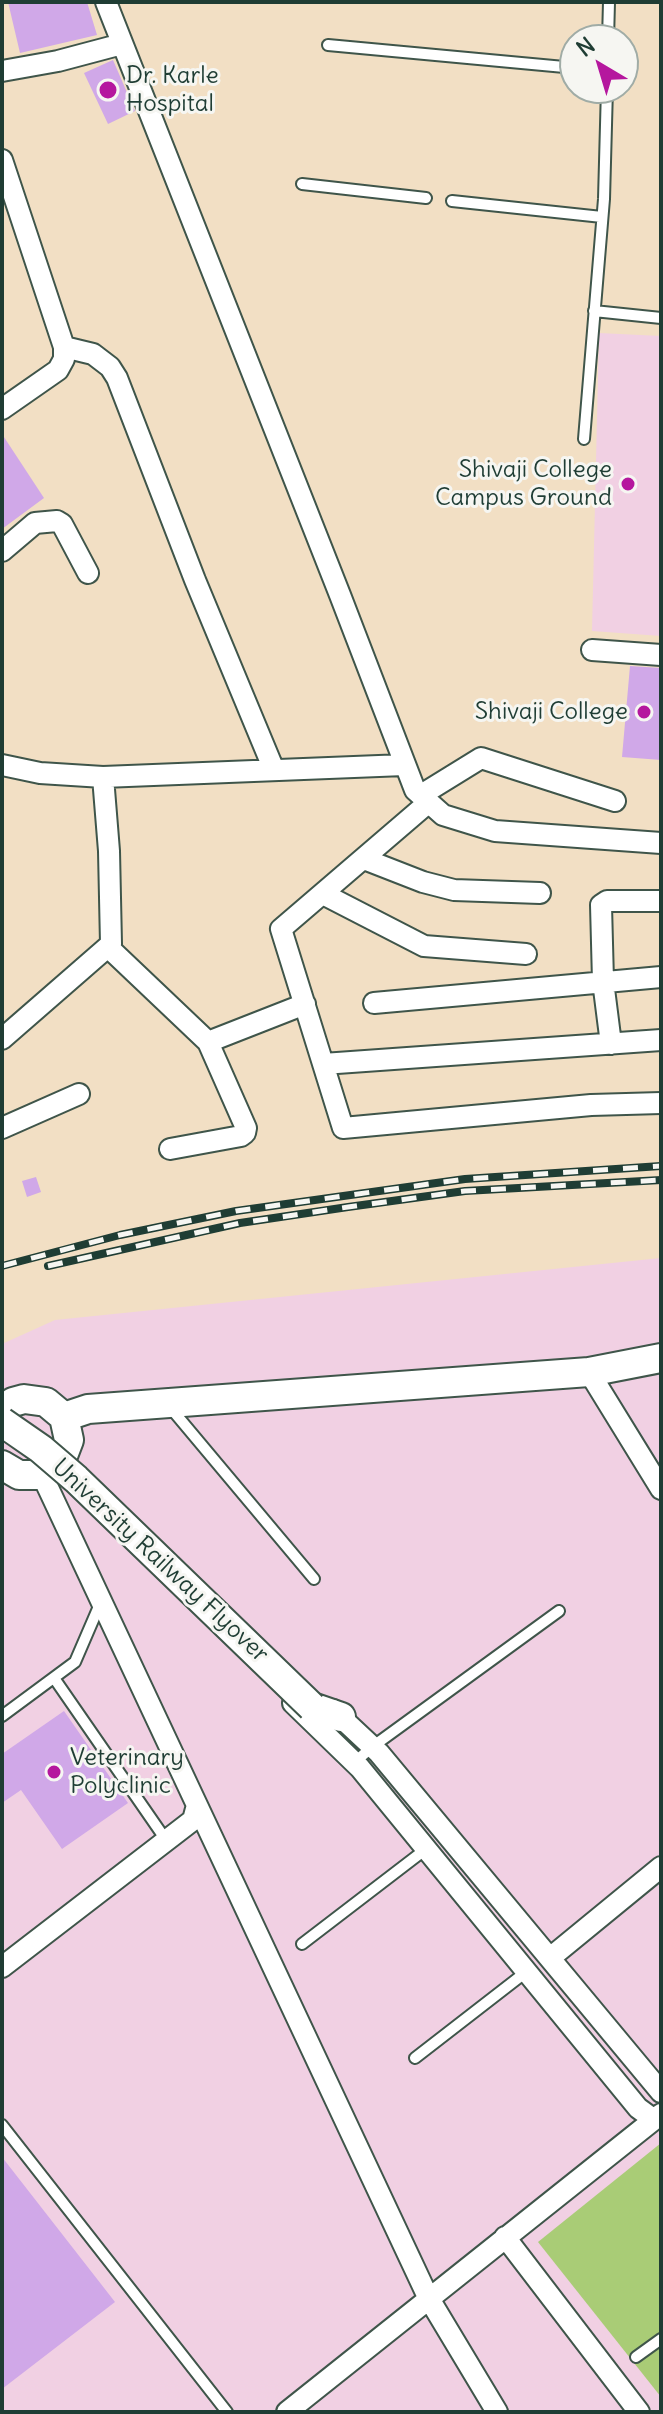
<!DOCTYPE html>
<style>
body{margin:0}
#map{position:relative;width:663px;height:2414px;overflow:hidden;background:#f2dfc4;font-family:Delius,sans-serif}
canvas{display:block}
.frame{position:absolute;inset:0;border:4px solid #1f3d34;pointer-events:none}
.north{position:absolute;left:559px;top:24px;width:80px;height:80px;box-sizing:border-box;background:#f6f6f2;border:2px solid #a0aca6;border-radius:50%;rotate:322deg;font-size:22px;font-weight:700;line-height:32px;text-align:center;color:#1f3d34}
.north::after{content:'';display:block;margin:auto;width:28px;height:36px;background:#b5179e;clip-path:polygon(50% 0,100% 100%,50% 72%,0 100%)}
</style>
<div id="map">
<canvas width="663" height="2414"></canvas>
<div class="frame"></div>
<div class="north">N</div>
</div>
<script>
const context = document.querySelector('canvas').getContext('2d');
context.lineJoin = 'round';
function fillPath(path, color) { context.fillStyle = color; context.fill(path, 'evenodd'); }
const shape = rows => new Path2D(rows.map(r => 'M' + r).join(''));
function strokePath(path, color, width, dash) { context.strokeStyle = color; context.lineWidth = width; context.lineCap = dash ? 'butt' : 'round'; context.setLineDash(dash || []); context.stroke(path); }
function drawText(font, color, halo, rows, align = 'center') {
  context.font = font + ' Delius,sans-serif'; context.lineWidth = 6; context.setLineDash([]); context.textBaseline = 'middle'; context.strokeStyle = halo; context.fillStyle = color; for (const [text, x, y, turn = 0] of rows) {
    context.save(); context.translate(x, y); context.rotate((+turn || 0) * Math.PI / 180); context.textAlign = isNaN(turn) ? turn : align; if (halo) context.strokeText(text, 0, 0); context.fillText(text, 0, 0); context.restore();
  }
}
const built = shape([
 [599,333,661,336,661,636,592,631],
 [661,1258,661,2412,2,2412,2,1344,55,1320]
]);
const green = shape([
 [661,2143,661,2397,538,2242]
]);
const building = shape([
 [8,2,87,2,97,35,20,53],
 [113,60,135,111,108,124,84,73],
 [2,434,44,498,2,529],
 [630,666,661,668,661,760,622,757],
 [36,1177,41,1192,27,1197,22,1181],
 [64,1711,128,1803,62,1849,21,1790,2,1803,2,1754],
 [2,2157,115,2302,2,2389]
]);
const lane = shape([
 [608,40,609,2],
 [328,45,575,68],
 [302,184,426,198],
 [452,201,602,217],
 [594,311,661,318],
 [584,439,604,199,607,88],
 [169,1406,314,1579],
 [54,1678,166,1840],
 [2,1716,75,1662,100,1604],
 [355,1762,372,1747,559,1611],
 [302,1944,426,1849],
 [415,2058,526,1972],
 [2,2125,227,2412],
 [636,2357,661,2339]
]);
const street = shape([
 [106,2,340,595,415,790,443,815,495,831,661,843],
 [2,71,58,61,122,44],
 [2,160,64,347,64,359,58,370,2,409],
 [64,347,93,354,110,367,117,378,195,580,274,770],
 [2,551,35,523,57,521,62,524,88,573],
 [592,650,661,655],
 [2,765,40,773,103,777,404,765],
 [421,795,481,758,615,801],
 [429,802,281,929,343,1128,591,1105,661,1103],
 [364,859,423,882,454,890,540,893],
 [323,894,424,946,526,954],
 [108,947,208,1042,246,1128,245,1133,241,1136,170,1149],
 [374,1003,661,977],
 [2,1039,111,944,109,851,103,777],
 [208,1042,305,1004],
 [611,1044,603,981,601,905,607,901,661,901],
 [323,1064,661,1040],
 [2,1128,79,1094],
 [589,1372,661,1489],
 [42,1475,428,2297,497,2412],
 [293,1703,360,1768,638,2108,653,2119],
 [333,1710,379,1753,661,2092],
 [550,1958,661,1867],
 [2,1967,193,1820,197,1805],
 [505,2237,639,2412],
 [287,2412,661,2114]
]);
const secondary = shape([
 [2,1410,13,1402,24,1399,46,1402,64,1417,69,1440,61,1461,42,1475,19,1475,2,1465],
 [64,1417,88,1409,589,1372,661,1358],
 [312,1707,341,1717]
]);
const rail = shape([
 [2,1266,120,1235,236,1211,465,1179,661,1166],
 [48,1266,240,1223,348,1207,465,1191,661,1180]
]);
const secondaryBridge = shape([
 [2,1422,41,1449,76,1479,312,1707]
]);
const markers = [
 [108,90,10,"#b5179e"],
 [628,484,8,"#b5179e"],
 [644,712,8,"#b5179e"],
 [54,1772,8,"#b5179e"]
];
const poiNames = [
 ["Dr. Karle",126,76],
 ["Hospital",126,104],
 ["Shivaji College",612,470,"right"],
 ["Campus Ground",612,498,"right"],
 ["Shivaji College",628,712,"right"],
 ["Veterinary",70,1758],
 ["Polyclinic",70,1786]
];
const streetNames = [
 ["University Railway Flyover",160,1561,43]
];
fillPath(built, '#f1d0e3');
fillPath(green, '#a9cc76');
fillPath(building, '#d0a8e8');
strokePath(lane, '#3f554a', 14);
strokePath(street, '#3f554a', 24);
strokePath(secondary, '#3f554a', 32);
strokePath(lane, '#fff', 10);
strokePath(street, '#fff', 20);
strokePath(secondary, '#fff', 28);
strokePath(rail, '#1f3d34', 8);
strokePath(rail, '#f6f6f2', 5, [15]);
strokePath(secondaryBridge, '#3f554a', 32, []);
strokePath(secondaryBridge, '#fff', 28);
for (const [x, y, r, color] of markers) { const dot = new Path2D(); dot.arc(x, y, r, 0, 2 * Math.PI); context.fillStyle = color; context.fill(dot); strokePath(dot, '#f6f6f2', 3); }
drawText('24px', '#1f3d34', '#f6f6f2', poiNames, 'left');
drawText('24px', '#1f3d34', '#f6f6f2', streetNames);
</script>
